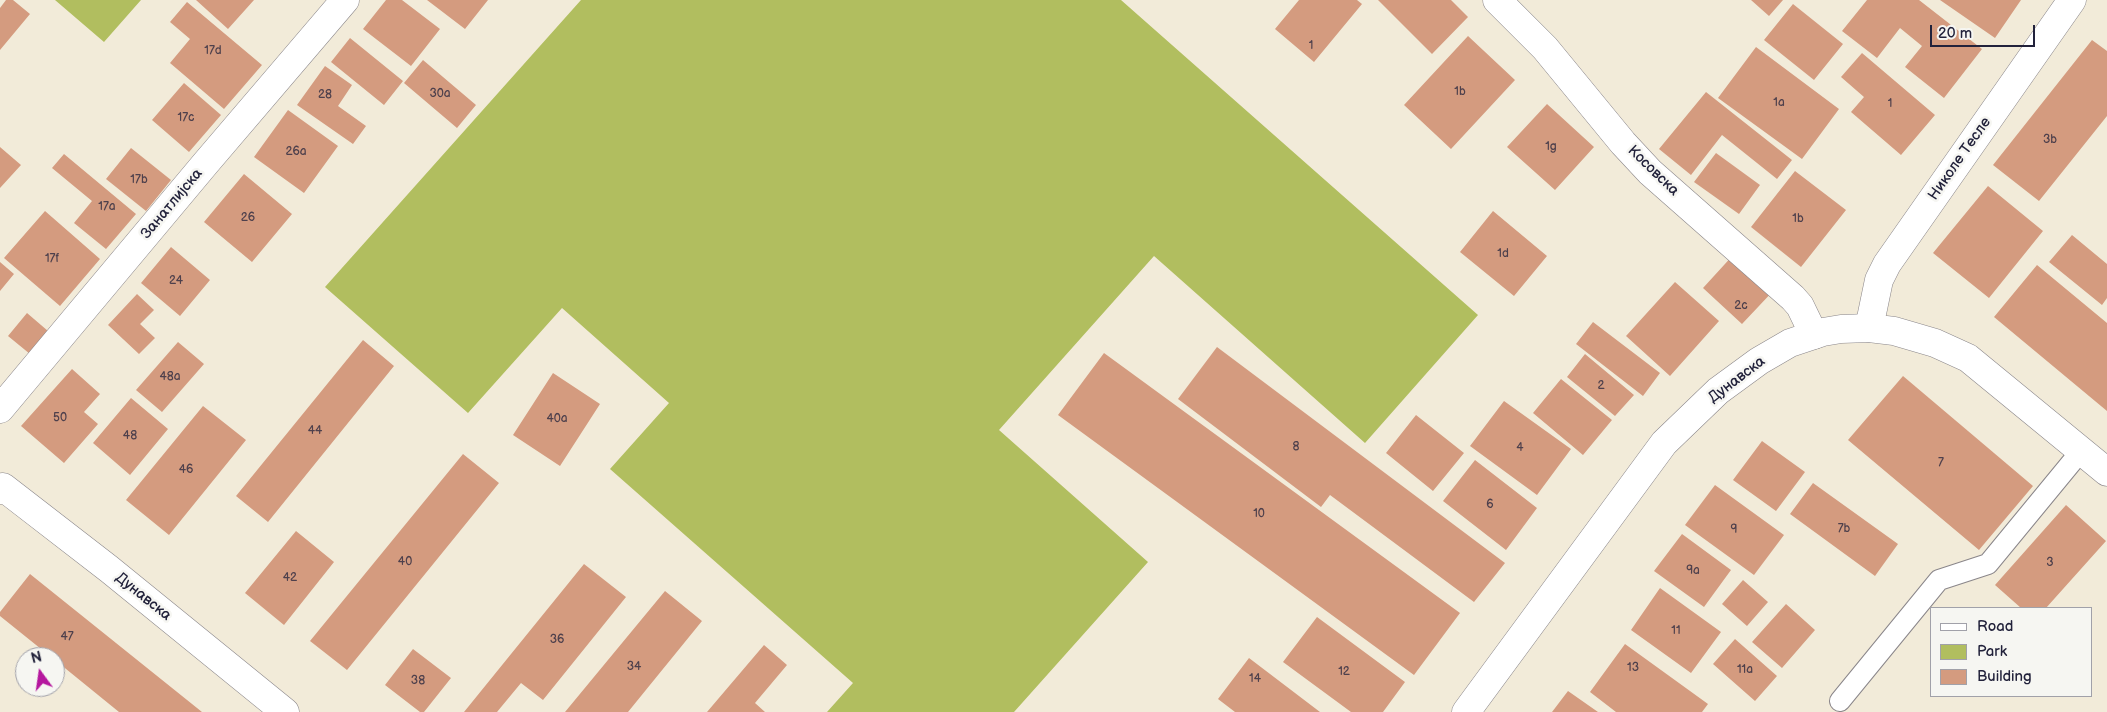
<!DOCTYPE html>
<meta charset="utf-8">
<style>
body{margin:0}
#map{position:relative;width:2107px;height:712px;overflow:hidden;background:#f2ebd9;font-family:"Balsamiq Sans",sans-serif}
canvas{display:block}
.legend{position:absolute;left:1930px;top:607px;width:162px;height:90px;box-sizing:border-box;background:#f6f6f2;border:1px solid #a1a1a9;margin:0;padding:6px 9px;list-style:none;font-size:15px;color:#22223b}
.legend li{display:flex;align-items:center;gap:10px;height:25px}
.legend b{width:25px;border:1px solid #a1a1a9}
.north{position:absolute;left:15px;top:647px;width:50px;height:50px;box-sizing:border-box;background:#f6f6f2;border:1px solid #a1a1a9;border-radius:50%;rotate:346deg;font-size:14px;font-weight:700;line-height:20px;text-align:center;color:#22223b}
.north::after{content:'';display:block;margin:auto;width:18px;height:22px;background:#b5179e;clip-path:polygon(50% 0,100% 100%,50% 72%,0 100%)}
.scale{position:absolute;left:1930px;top:25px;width:105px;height:22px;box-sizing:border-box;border:2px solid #22223b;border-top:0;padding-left:6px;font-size:15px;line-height:18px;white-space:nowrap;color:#22223b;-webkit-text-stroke:4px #f6f6f2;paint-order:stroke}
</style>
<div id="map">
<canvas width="2107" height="712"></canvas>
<ul class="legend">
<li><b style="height:6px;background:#fff"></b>Road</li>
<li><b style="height:14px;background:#b1be5f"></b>Park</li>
<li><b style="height:14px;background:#d49b7f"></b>Building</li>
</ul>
<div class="north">N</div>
<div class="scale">20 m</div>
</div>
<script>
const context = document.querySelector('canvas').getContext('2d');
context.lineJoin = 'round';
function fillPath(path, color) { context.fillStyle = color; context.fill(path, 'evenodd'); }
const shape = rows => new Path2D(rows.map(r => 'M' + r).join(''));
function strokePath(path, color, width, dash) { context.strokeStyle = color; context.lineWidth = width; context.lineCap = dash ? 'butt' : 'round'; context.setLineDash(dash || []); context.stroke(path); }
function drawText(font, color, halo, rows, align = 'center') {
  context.font = font + ' "Balsamiq Sans",sans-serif'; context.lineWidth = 5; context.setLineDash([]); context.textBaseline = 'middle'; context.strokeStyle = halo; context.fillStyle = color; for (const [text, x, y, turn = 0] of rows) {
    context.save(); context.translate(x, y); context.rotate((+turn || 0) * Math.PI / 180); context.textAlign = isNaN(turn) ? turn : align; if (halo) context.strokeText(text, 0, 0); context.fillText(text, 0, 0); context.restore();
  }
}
const green = shape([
 [55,0,141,0,104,42],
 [581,0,1121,0,1478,315,1365,443,1154,256,999,430,1148,562,1014,712,827,712,853,683,610,469,669,403,562,308,468,413,325,287]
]);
const building = shape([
 [6,0,13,0,30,14,0,50,0,8],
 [196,0,254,0,228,29],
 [386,0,402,0,440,29,411,66,363,29],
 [427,0,488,0,465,29],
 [1299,0,1357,0,1362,4,1314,62,1275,29],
 [1378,0,1451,0,1468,17,1432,54],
 [1751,0,1783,0,1769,16],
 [1867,0,1919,0,1982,49,1944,98,1905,67,1922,46,1900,28,1877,58,1842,31],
 [1940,0,2021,0,1995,38],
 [187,2,262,65,224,109,170,63,190,39,170,22],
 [1793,4,1843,44,1814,80,1764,40],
 [1468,36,1515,80,1451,149,1404,105],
 [350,38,403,81,384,105,331,62],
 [2092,40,2107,51,2107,116,2039,201,1993,165],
 [1756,47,1839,109,1802,159,1718,98],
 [1862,53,1935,115,1901,155,1851,112,1864,97,1841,77],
 [423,60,476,105,457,128,404,83],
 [325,66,352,85,338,106,366,126,353,144,297,105],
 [184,83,221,115,189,152,152,120],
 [1706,92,1792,160,1777,179,1722,135,1691,175,1659,149],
 [1547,104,1594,147,1555,190,1507,147],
 [288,110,338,146,304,193,254,157],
 [0,147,21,165,0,188],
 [131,148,171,180,146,211,106,179],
 [1716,153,1760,185,1739,214,1694,182],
 [64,154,136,214,106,249,74,223,92,201,52,168],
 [1795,171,1846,210,1801,267,1751,227],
 [244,174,292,214,252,262,204,222],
 [1988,186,2043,231,1989,298,1933,253],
 [45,211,100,259,60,306,4,258],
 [1493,211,1547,256,1514,296,1460,252],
 [2072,235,2107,264,2107,298,2102,305,2049,262],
 [171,247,210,280,180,316,141,283],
 [1735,253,1775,289,1742,324,1703,288],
 [0,262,14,274,0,291],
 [2037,265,2107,323,2107,411,1994,317],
 [1675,282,1719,321,1670,376,1626,336],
 [137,294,154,310,140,324,155,338,139,354,108,325],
 [27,313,48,331,30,354,8,336],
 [1593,322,1660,373,1643,396,1576,344],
 [363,340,394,366,268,522,236,496],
 [178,342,204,364,162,412,136,390],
 [1217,347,1505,563,1474,602,1330,495,1321,507,1178,399],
 [1104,353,1460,613,1414,675,1058,415],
 [1585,354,1634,395,1615,416,1567,377],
 [72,369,100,394,84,412,98,424,64,463,21,426],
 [553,373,600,404,560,466,513,435],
 [1903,376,2033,486,1979,550,1848,440],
 [1561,379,1612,420,1583,455,1533,413],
 [131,398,168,429,130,475,93,443],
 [1504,401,1571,449,1537,495,1470,446],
 [203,406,246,440,169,535,126,500],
 [1416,415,1464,453,1433,491,1386,453],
 [1762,441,1805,472,1776,511,1733,480],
 [463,454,499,483,347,670,310,641],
 [1475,460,1537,508,1506,550,1443,501],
 [1813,483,1898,544,1875,576,1790,514],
 [1715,485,1784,535,1754,575,1685,525],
 [2066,505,2106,541,2046,608,2021,608,1995,585],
 [296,531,334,562,284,625,245,593],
 [1682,534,1731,570,1704,607,1654,571],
 [584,564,626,597,543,700,521,683,497,712,464,712],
 [30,574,202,712,119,712,55,660,55,657,51,657,0,616,0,612],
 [1743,580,1768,602,1747,626,1722,604],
 [1660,588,1721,632,1691,673,1631,630],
 [665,591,702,621,628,712,565,712],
 [1786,604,1815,630,1782,668,1752,642],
 [1317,617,1405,682,1383,712,1351,712,1283,662],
 [1735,639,1777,676,1755,701,1713,664],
 [1625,644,1708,704,1702,712,1616,712,1590,692],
 [764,645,787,665,755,703,765,712,707,712],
 [413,649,451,678,424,712,420,712,385,685],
 [1249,658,1320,712,1235,712,1218,699],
 [1568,691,1598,712,1552,712]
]);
const service = shape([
 [1840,701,1939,580,1988,564,2081,451]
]);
const minor = shape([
 [1497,0,1545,48,1623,143,1650,172,1793,298,1800,306,1814,335],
 [1869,328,1879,280,1887,264,2072,0],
 [0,409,205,164,345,0]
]);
const secondary = shape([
 [0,490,3,487,109,569,285,712],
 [1466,712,1664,443,1718,391,1759,361,1790,343,1823,332,1841,329,1869,328,1894,331,1935,343,1968,358,2107,472]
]);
const numberNames = [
 ["1",1311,46],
 ["17d",213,51],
 ["1b",1460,92],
 ["30a",440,94],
 ["28",325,95],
 ["1a",1779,103],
 ["1",1890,104],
 ["17c",186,118],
 ["3b",2050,140],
 ["1g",1551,147],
 ["26a",296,152],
 ["17b",139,180],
 ["17a",107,207],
 ["26",248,218],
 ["1b",1798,219],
 ["1d",1503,254],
 ["17f",52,259],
 ["24",176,281],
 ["2c",1741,306],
 ["48a",170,377],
 ["2",1601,386],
 ["50",60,418],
 ["40a",557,419],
 ["44",315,431],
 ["48",130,436],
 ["8",1296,447],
 ["4",1520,448],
 ["7",1941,463],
 ["46",186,470],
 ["6",1490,505],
 ["10",1259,514],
 ["7b",1844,529],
 ["9",1734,530],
 ["40",405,562],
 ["3",2050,563],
 ["9a",1693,571],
 ["42",290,578],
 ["11",1676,631],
 ["47",67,637],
 ["36",557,640],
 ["34",634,667],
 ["13",1633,668],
 ["11a",1745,670],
 ["12",1344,672],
 ["14",1255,679],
 ["38",418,681]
];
const streetNames = [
 ["Николе Тесле",1960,159,-55],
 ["Косовска",1653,171,44],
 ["Занатлијска",172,204,-50],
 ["Дунавска",1737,380,-37],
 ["Дунавска",143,597,39]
];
fillPath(green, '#b1be5f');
fillPath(building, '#d49b7f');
strokePath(service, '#8a868a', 22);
strokePath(minor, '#8a868a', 29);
strokePath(secondary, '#8a868a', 29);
strokePath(service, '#fff', 20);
strokePath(minor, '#fff', 28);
strokePath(secondary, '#fff', 28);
drawText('12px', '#4e404c', null, numberNames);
drawText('15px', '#22223b', '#f6f6f2', streetNames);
</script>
